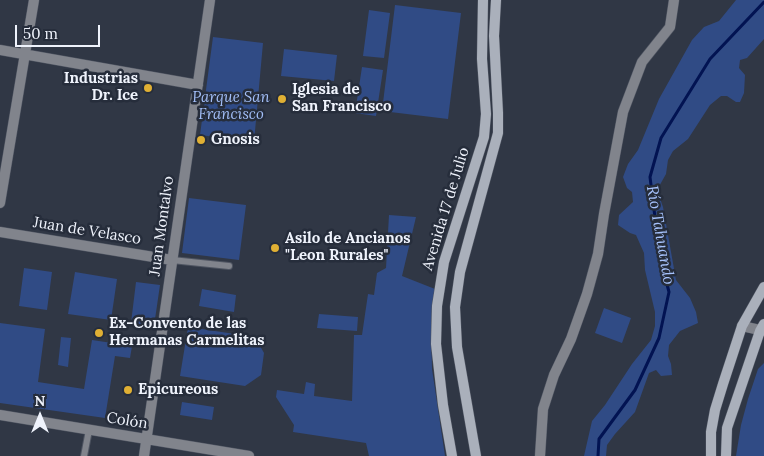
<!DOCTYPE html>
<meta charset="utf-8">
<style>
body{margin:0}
#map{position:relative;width:764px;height:456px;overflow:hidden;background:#303745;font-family:Lora,serif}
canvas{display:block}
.north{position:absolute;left:15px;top:391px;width:50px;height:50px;-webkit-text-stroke:4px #262d3b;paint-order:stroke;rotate:0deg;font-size:14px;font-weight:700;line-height:20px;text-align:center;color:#eff3fc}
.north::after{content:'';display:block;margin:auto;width:18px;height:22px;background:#eff3fc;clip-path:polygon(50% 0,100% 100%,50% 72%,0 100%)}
.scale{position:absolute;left:15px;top:25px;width:85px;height:22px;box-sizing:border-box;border:2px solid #eff3fc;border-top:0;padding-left:6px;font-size:15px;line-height:18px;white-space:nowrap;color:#eff3fc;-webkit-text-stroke:4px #262d3b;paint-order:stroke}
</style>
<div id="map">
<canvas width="764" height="456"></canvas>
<div class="north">N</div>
<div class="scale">50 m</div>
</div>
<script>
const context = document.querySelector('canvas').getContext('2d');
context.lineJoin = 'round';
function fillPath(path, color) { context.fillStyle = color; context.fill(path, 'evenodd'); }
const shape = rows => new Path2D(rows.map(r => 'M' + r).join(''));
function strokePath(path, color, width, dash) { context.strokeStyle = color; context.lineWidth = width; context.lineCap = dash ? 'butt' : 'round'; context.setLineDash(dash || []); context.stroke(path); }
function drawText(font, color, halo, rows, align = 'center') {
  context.font = font + ' Lora,serif'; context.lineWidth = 5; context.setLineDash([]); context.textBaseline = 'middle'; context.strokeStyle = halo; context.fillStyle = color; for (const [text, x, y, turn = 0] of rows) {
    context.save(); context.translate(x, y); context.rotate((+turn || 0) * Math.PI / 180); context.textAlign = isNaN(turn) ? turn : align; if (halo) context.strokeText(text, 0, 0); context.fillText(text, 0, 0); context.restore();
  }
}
const green = shape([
 [736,0,764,0,764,39,747,58,740,60,739,68,745,75,744,93,740,102,736,102,727,96,721,96,710,105,688,139,673,151,668,160,666,174,657,190,663,207,676,280,690,298,696,312,698,323,680,331,669,345,668,356,671,364,672,375,661,376,656,370,649,373,635,412,615,434,607,445,606,456,584,456,592,421,605,405,632,364,651,340,655,326,655,312,645,270,644,253,636,235,630,233,618,225,619,215,633,202,632,192,627,188,623,177,628,164,638,150,659,99,692,40,704,27,719,21],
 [395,5,461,13,448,119,382,111],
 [369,10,390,13,384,58,363,56],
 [213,37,263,43,254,142,200,135],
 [284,49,337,55,334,81,281,76],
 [362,67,383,70,376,116,355,113],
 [189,198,246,205,239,260,182,253],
 [389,215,416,217,402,276,435,289,431,327,432,369,445,456,369,456,366,443,293,432,294,425,276,397,277,390,304,394,306,382,315,384,314,396,352,401,354,335,362,335,368,294,374,295,377,273,386,268],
 [24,268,52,272,47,310,19,306],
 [75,272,117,279,111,320,68,314],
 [136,282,160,285,154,326,131,323],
 [202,289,236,295,234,312,199,306],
 [604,308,631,318,622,343,595,333],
 [319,314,358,317,357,331,317,328],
 [0,323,45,329,38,382,84,389,92,340,132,346,130,358,115,356,105,418,0,403],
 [188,327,255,337,264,353,261,375,245,386,180,376],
 [61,337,71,338,68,367,58,365],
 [764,363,764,456,736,456,741,425,748,399,758,369],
 [182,402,214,407,212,420,180,415]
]);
const stream = shape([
 [598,456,599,439,635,390,659,338,669,292,660,258,650,177,661,138,710,59,764,2]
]);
const service = shape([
 [172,260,229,266],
 [84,456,89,430]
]);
const minor = shape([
 [0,50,198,85],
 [0,203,34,0],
 [0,232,172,260],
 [0,415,249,456],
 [144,456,210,0],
 [540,456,543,409,554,375,571,339,587,294,598,254,604,214,623,112,642,62,670,27,674,0]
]);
const tertiary = shape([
 [742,326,764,331]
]);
const secondary = shape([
 [452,456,443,405,436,344,437,306,444,262,484,137,486,114,482,59,483,0],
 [476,456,457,347,455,307,460,272,498,133,498,113,494,36,496,0],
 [711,456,711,432,715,410,723,384,742,326,764,287],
 [726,456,727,428,760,331,764,324]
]);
const markers = [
 [148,88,5,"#e0b034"],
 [282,99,5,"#e0b034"],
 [201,140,5,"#e0b034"],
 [275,248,5,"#e0b034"],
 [99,333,5,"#e0b034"],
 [128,390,5,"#e0b034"]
];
const poiNames = [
 ["Industrias",138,79,"right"],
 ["Dr. Ice",138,96,"right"],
 ["Iglesia de",292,90],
 ["San Francisco",292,107],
 ["Gnosis",211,140],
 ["Asilo de Ancianos",285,239],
 ["\"Leon Rurales\"",285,256],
 ["Ex-Convento de las",109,324],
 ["Hermanas Carmelitas",109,341],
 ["Epicureous",138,390]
];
const parkNames = [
 ["Parque San",231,98],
 ["Francisco",231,115]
];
const streetNames = [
 ["Avenida 17 de Julio",446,209,-73],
 ["Juan Montalvo",162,226,-82],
 ["Juan de Velasco",87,231,9],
 ["Colón",127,421,9]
];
const waterNames = [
 ["Río Tahuando",660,235,80]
];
fillPath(green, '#304b85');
strokePath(stream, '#021352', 3);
strokePath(service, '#4f5562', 8);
strokePath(minor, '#4f5562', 11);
strokePath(tertiary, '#4f5562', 11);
strokePath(secondary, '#4f5562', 11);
strokePath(service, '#81848c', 6);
strokePath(minor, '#81848c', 10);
strokePath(tertiary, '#81848c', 10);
strokePath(secondary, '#aab0bb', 10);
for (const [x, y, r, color] of markers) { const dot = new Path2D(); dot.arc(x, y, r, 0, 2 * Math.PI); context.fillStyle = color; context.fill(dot); strokePath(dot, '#262d3b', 2); }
drawText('bold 15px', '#eff3fc', '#262d3b', poiNames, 'left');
drawText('italic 15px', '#a2bef7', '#262d3b', parkNames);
drawText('15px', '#eff3fc', '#262d3b', streetNames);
drawText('italic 16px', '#a6c2fc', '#262d3b', waterNames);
</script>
